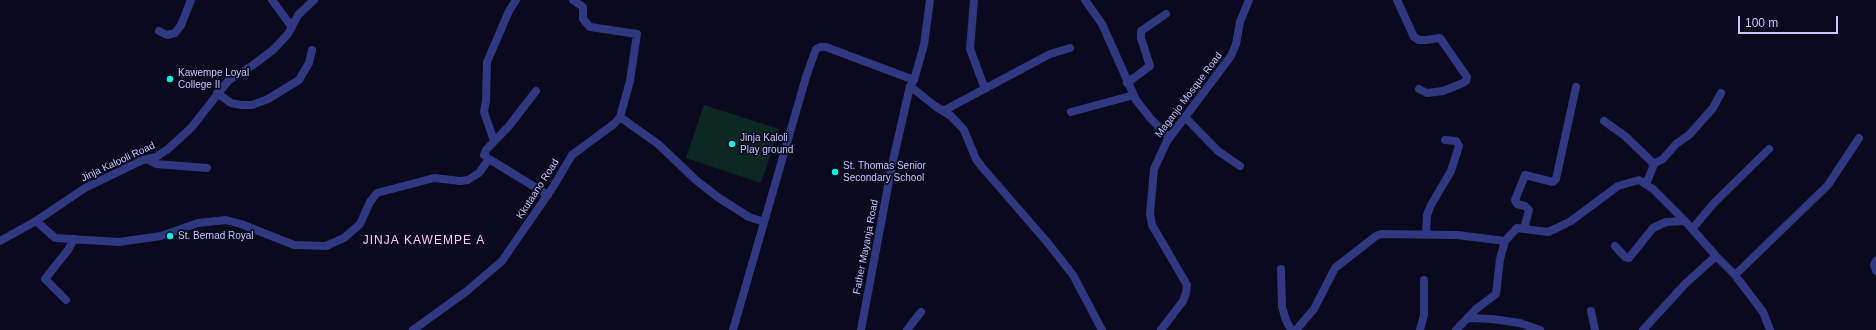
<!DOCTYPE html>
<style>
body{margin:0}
#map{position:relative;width:1876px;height:330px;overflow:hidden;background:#0a091d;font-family:Helvetica,sans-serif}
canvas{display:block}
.scale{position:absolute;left:1738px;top:16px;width:100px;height:18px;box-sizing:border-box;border:2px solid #c6c7ff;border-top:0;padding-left:5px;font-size:12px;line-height:14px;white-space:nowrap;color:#c6c7ff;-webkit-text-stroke:3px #0a091d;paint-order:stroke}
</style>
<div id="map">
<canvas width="1876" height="330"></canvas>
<div class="scale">100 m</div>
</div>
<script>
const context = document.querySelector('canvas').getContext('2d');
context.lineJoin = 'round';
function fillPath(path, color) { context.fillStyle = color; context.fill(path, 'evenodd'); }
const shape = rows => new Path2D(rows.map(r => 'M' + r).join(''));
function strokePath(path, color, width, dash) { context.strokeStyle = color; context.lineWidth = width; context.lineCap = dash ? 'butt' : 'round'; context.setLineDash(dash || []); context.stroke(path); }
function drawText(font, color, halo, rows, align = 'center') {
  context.font = font + ' Helvetica,sans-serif'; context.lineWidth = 3.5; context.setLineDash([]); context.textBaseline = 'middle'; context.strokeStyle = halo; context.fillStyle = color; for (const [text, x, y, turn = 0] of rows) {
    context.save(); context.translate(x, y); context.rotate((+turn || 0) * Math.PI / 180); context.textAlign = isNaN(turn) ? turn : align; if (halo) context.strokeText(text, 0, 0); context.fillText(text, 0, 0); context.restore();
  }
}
const green = shape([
 [704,105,779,129,761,183,686,158]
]);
const minor = shape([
 [272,0,291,26],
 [974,0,970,49,985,89],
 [1085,0,1102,24,1136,100,1151,119,1169,137],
 [1397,0,1414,37,1419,40,1426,40,1440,38,1467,77,1466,81,1463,83,1443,91,1427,93,1419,89],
 [159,31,167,35,175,33,181,25,191,0],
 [1127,83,1150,66,1141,38,1141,31,1166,14],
 [910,86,935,106,951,116,964,130,976,159,982,167,1047,242,1073,275,1102,330],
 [217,93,231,103,241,105,252,105,268,99,299,80,309,63,312,50],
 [943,111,1050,54,1070,48],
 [1071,112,1134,95],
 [620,117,658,144,697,181,719,198,749,217,764,222],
 [1185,117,1218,151,1240,166],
 [1604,121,1625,136,1652,162,1653,167,1646,184],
 [494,141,484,112,486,100,487,62,509,11,516,0],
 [147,159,156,164,207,168],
 [489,159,484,155,486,150,509,126,536,91],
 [1653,164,1663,159,1676,144,1689,135,1713,108,1721,93],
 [36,221,55,238,119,242,161,236,198,223,226,220,241,224,294,245,326,246,344,238,360,224,370,202,377,193,434,178,460,181,468,180,479,173,489,159,548,195],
 [1524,229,1529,210,1525,206,1517,204,1515,200,1525,175,1553,182,1556,179,1576,87],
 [1692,229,1714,203,1769,149],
 [1426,235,1427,215,1431,205,1451,171,1459,146,1456,141,1445,140],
 [0,241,36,221,85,188,143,160,156,157,168,149,191,128,228,81,253,65,273,50,288,34,298,15,314,0],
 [1615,246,1625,257,1629,258,1653,228,1666,222,1685,221],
 [1876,261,1874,265,1876,271],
 [1281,269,1282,307,1286,320,1291,330],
 [1735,275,1828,185,1859,138],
 [66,300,45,279,68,250,74,239],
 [1591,311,1595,330],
 [1469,318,1492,319,1520,323,1540,330],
 [413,330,467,291,502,261,553,187,572,155,614,124,620,117,630,81,637,34,590,27,583,19,583,7,573,0],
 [733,330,806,77,816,49,820,47,826,47,914,80],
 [861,330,892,165,910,86,914,80,924,45,930,0],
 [907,330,921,312],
 [1296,330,1314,309,1335,268,1376,236,1381,234,1457,235,1505,241,1517,228,1548,232,1557,228,1571,221,1618,186,1639,180,1653,189,1685,221,1716,256,1735,275,1763,312,1770,330],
 [1420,330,1424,315,1424,280],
 [1456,330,1476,309,1496,294,1500,259,1505,241],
 [1643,330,1685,284,1716,256]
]);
const tertiary = shape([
 [1161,330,1183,301,1186,293,1187,285,1152,225,1150,214,1154,169,1167,141,1231,56,1236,44,1240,22,1249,0]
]);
const markers = [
 [170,79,4,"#00f1e6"],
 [732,144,4,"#00f1e6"],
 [835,172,4,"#00f1e6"],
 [170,236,4,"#00f1e6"]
];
const poiNames = [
 ["Kawempe Loyal",178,73],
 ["College II",178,85],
 ["Jinja Kaloli",740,138],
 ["Play ground",740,150],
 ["St. Thomas Senior",843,166],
 ["Secondary School",843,178],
 ["St. Bernad Royal",178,236]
];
const streetNames = [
 ["Maganjo Mosque Road",1189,95,-53],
 ["Jinja Kalooli Road",118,162,-25],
 ["Kkutaano Road",538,189,-57],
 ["Father Mayanja Road",866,247,-79]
];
const quarterNames = [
 ["JINJA KAWEMPE A",424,241]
];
fillPath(green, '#0c2823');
strokePath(minor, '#303881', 8);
strokePath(tertiary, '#303881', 8);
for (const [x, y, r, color] of markers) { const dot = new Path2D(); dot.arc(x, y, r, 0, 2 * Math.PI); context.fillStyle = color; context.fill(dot); strokePath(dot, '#0a091d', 1.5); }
drawText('10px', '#c6c7ff', '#0a091d', poiNames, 'left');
drawText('10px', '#c6c7ff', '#0a091d', streetNames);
context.letterSpacing = '1px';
drawText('12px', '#ffc8f3', '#0a091d', quarterNames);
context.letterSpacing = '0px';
</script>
